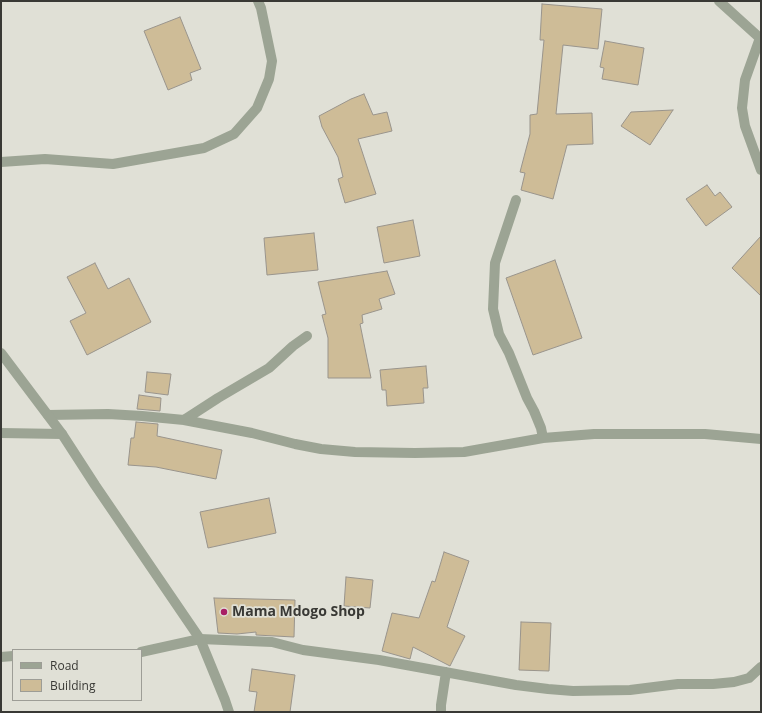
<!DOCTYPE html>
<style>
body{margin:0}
#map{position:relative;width:762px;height:713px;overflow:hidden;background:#e0e0d6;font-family:"Open Sans",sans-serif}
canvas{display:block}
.frame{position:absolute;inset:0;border:2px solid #393935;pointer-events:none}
.legend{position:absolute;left:12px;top:649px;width:130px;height:52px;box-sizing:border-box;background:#e0e0d6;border:1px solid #9d9d96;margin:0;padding:5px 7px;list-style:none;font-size:12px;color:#393935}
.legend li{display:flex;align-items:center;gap:8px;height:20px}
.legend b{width:20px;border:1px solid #9d9d96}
</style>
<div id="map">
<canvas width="762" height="713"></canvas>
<div class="frame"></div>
<ul class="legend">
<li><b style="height:5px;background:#9ca494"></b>Road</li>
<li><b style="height:11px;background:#cebc97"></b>Building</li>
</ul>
</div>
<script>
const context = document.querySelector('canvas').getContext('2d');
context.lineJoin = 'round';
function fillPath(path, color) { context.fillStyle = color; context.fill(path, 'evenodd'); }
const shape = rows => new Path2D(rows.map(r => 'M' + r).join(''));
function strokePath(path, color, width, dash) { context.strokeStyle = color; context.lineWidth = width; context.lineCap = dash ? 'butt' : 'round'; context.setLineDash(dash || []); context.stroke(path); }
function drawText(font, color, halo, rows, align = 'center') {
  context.font = font + ' "Open Sans",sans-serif'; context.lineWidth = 3.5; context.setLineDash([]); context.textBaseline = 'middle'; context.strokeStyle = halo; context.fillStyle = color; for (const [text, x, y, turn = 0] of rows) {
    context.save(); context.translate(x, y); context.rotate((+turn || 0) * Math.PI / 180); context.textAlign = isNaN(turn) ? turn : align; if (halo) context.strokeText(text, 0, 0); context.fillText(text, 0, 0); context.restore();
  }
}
const building = shape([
 [542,4,602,9,598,49,563,45,556,114,592,113,593,144,567,145,553,199,521,190,525,173,520,172,530,134,530,115,537,114,544,40,540,40,542,4],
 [180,17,201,69,190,73,192,80,168,90,144,31,180,17],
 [605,41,644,48,638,85,602,79,604,68,600,67,605,41],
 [364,94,373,115,387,112,392,131,358,139,376,194,345,203,338,179,343,177,338,157,322,127,319,116,351,99,364,94],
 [673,110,650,145,621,126,631,112,673,110],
 [707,185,715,196,720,192,732,207,706,226,686,199,707,185],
 [413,220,420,256,384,263,377,227,413,220],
 [314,233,318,270,267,275,264,238,314,233],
 [761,236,761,296,732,268,761,236],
 [555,260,582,338,533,355,506,278,555,260],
 [95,263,108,289,129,278,151,322,87,355,70,321,86,313,67,277,95,263],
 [387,271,395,294,379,299,382,309,362,315,363,323,360,324,371,378,328,378,328,338,322,315,326,314,318,282,387,271],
 [426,366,428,388,423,388,424,403,387,406,386,390,382,390,380,370,426,366],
 [147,372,171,374,168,395,145,392,147,372],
 [139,395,161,398,160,411,137,409,139,395],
 [136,422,158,424,157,436,222,450,216,479,156,467,128,465,131,438,134,438,136,422],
 [269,498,276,533,208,548,200,512,269,498],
 [444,552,469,561,447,627,465,636,450,666,413,647,410,659,382,651,392,613,419,618,432,581,435,582,444,552],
 [346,577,373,580,370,608,344,606,346,577],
 [214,598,295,600,294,637,256,635,256,632,237,634,218,633,214,598],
 [521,622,551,623,549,671,519,670,521,622],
 [252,669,295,675,290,712,254,712,257,692,249,691,252,669]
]);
const minor = shape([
 [719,1,761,39],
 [760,38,745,80,742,108,745,126,761,170],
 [1,162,45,159,113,164,204,148,234,134,257,108,269,79,272,61,261,8,258,1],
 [516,200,495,263,493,309,499,334,509,353,527,398,534,411,541,428,543,438],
 [48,415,108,414,142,416,184,420,252,433,295,444,321,449,355,452,415,453,464,452,543,438,594,434,705,434,761,439],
 [184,420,218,398,269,368,293,346,307,336],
 [1,433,62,434],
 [141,652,200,639,272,642,303,650,379,660,516,685,548,689,573,691,630,690,678,684,713,684,734,682,749,678,761,667],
 [1,657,13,656],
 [441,712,441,705,446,672]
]);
const tertiary = shape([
 [1,353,62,434,95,485,200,639,225,700,229,712]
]);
const markers = [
 [224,612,4,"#a81f65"]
];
const poiNames = [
 ["Mama Mdogo Shop",232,612]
];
fillPath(building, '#cebc97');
strokePath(building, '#99948c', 1);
strokePath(minor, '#9ca494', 10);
strokePath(tertiary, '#9ca494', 10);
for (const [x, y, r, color] of markers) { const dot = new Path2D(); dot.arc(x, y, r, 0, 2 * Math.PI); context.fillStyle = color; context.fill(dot); strokePath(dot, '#e0e0d6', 1.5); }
drawText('bold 14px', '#393935', '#e0e0d6', poiNames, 'left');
</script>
